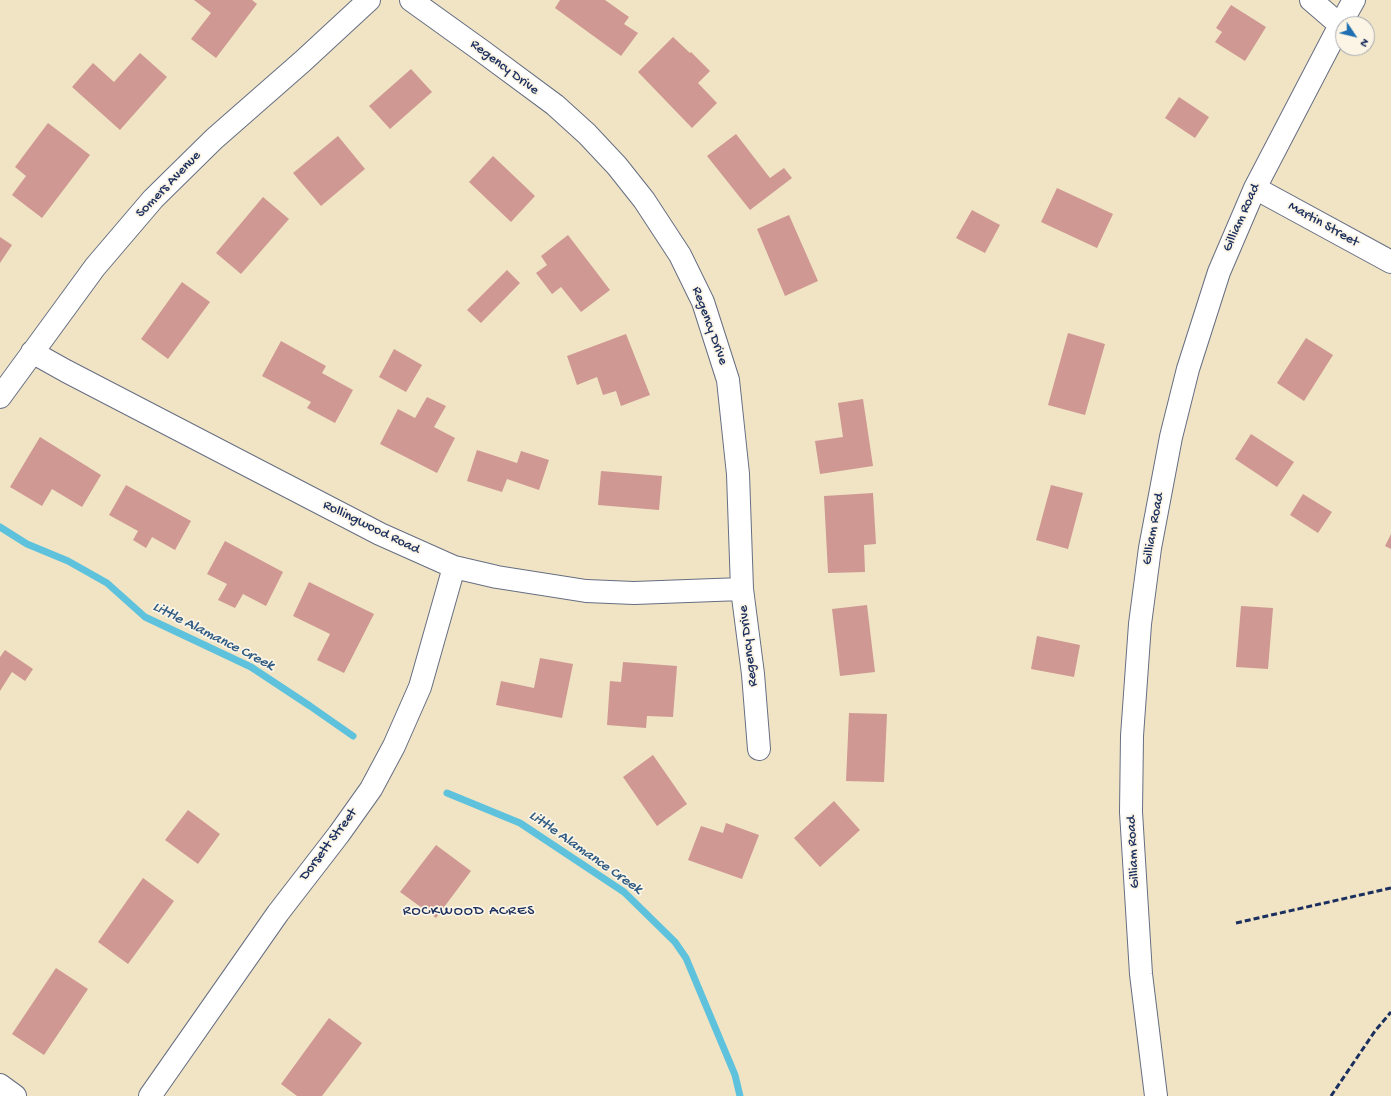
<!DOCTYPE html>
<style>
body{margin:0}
#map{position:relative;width:1391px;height:1096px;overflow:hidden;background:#f0e4c5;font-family:"Gochi Hand",sans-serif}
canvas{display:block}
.north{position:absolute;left:1335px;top:16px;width:40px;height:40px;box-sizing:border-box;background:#fcf5e5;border:1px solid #a2a6af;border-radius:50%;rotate:125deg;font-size:11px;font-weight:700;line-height:16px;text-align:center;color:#1b2f5e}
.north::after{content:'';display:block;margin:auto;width:14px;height:18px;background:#1f6fb2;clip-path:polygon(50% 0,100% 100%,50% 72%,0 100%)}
</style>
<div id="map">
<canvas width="1391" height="1096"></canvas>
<div class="north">N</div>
</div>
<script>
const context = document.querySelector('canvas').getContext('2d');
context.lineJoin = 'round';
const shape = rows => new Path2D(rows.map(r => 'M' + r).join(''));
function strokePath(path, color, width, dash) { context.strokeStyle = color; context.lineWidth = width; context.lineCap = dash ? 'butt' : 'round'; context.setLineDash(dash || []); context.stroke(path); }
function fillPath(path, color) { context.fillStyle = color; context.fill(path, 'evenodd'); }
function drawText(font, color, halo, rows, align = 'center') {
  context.font = font + ' "Gochi Hand",sans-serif'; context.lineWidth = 3.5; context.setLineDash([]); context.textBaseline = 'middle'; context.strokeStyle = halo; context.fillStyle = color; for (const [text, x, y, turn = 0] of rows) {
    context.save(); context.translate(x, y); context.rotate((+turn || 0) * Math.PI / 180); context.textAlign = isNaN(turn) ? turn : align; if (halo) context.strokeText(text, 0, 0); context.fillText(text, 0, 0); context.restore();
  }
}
const stream = shape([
 [0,527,27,544,68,561,107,583,145,617,251,667,310,706,353,736],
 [447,793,520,823,624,892,675,942,686,958,735,1075,740,1096]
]);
const building = shape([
 [194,0,252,0,257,4,216,58,191,39,211,13],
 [560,0,605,0,629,17,624,24,638,33,621,56,555,8],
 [1231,5,1266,27,1245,61,1215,42,1222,32,1216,28],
 [673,37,690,53,691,52,710,71,698,83,717,103,692,128,638,72],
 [140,53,167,77,120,130,72,87,93,63,114,82],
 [411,69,432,92,390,129,369,106],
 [1179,97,1209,117,1195,138,1165,118],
 [48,123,90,155,42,218,12,195,26,176,15,167],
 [736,134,770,178,784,168,792,178,750,210,707,156],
 [338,136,365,169,321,206,293,173],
 [493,156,535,196,511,222,469,182],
 [1057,188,1113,214,1097,248,1041,222],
 [263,197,289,219,241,274,216,253],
 [972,210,1000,225,985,253,956,238],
 [789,215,818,281,785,296,757,229],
 [568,235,610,290,581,312,561,287,552,294,536,273,547,265,541,256],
 [0,237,12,245,0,263],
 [507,270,520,283,481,323,467,310],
 [182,282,210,302,168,359,141,339],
 [1068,333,1105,344,1085,415,1048,405],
 [626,334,650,395,621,406,616,391,603,395,597,377,577,385,567,356],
 [1306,338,1333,355,1304,401,1277,383],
 [281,341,326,366,322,373,353,390,335,423,307,408,311,402,262,376],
 [394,349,422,365,406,392,379,377],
 [427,397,446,406,434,427,455,438,437,473,380,444,398,409,415,418],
 [863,399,873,466,820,474,815,441,843,437,838,403],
 [1251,434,1294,462,1277,487,1235,459],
 [40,437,101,475,82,507,52,489,42,506,10,487],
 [477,450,517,463,521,451,549,460,539,490,507,479,502,492,467,481],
 [601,471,662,476,659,510,598,505],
 [126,485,191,521,175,550,152,537,146,548,133,540,138,531,109,515],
 [1051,485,1083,493,1068,549,1036,540],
 [873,493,876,544,864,545,865,572,828,573,824,496],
 [1303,494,1332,512,1318,533,1290,515],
 [1391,534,1391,549,1385,546],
 [225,541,283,572,266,606,243,594,235,608,218,600,227,584,207,574],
 [309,582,374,614,344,673,317,660,330,634,293,616],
 [867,605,875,672,840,676,832,609],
 [1241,606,1273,608,1268,669,1236,667],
 [1037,636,1080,645,1074,677,1031,669],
 [5,650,33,669,25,681,12,672,0,691,0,657],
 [540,658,573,664,562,718,496,705,501,681,534,688],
 [623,662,677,666,673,717,647,716,646,728,607,725,610,681,621,682],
 [849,713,887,714,884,782,846,781],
 [653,755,687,804,657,826,623,777],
 [834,801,860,830,820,867,794,838],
 [188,810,220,834,198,864,165,840],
 [726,823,759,835,742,879,688,860,701,826,723,833],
 [436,845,471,871,436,918,400,892],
 [143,878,174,901,128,964,98,942],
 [56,968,88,989,44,1055,12,1034],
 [329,1018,362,1043,322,1096,297,1096,281,1084]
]);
const minor = shape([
 [411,0,482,51,555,105,587,134,617,166,644,200,680,255,703,302,728,380,738,474,742,589,753,674,759,749],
 [1311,0,1340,25],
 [1255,188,1391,262],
 [32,352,66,371,380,534,454,567,497,577,586,591,634,593,742,589],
 [0,397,95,267,153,199,214,139,303,61,369,0],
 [0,1085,15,1096],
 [150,1096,278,913,339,834,371,789,394,746,420,687,454,567],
 [1156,1096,1141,974,1131,812,1132,736,1140,624,1150,548,1171,437,1188,369,1219,272,1255,188,1340,25,1354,0]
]);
const rail = shape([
 [1236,923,1391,888],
 [1331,1096,1375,1031,1391,1012]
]);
const streetNames = [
 ["Regency Drive",504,68,37],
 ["Somers Avenue",169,185,-46],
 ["Gilliam Road",1242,218,-66],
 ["Martin Street",1323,225,29],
 ["Regency Drive",709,326,70],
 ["Rollingwood Road",371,528,26],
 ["Gilliam Road",1154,529,-80],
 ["Regency Drive",749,646,-97],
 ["Dorsett Street",329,845,-53],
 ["Gilliam Road",1134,852,-93]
];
const waterNames = [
 ["Little Alamance Creek",213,637,27],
 ["Little Alamance Creek",585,853,35]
];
const neighbourhoodNames = [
 ["ROCKWOOD ACRES",469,912]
];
strokePath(stream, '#5ec2dc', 7);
fillPath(building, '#cf9892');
strokePath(minor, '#666e82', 24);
strokePath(minor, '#fff', 22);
strokePath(rail, '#1b2f5e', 3, [6, 3]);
drawText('14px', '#1b2f5e', '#fcf5e5', streetNames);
drawText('italic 15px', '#2f5b84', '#fcf5e5', waterNames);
context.letterSpacing = '1px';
drawText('15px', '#1b2f5e', '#fcf5e5', neighbourhoodNames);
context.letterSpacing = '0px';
</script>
